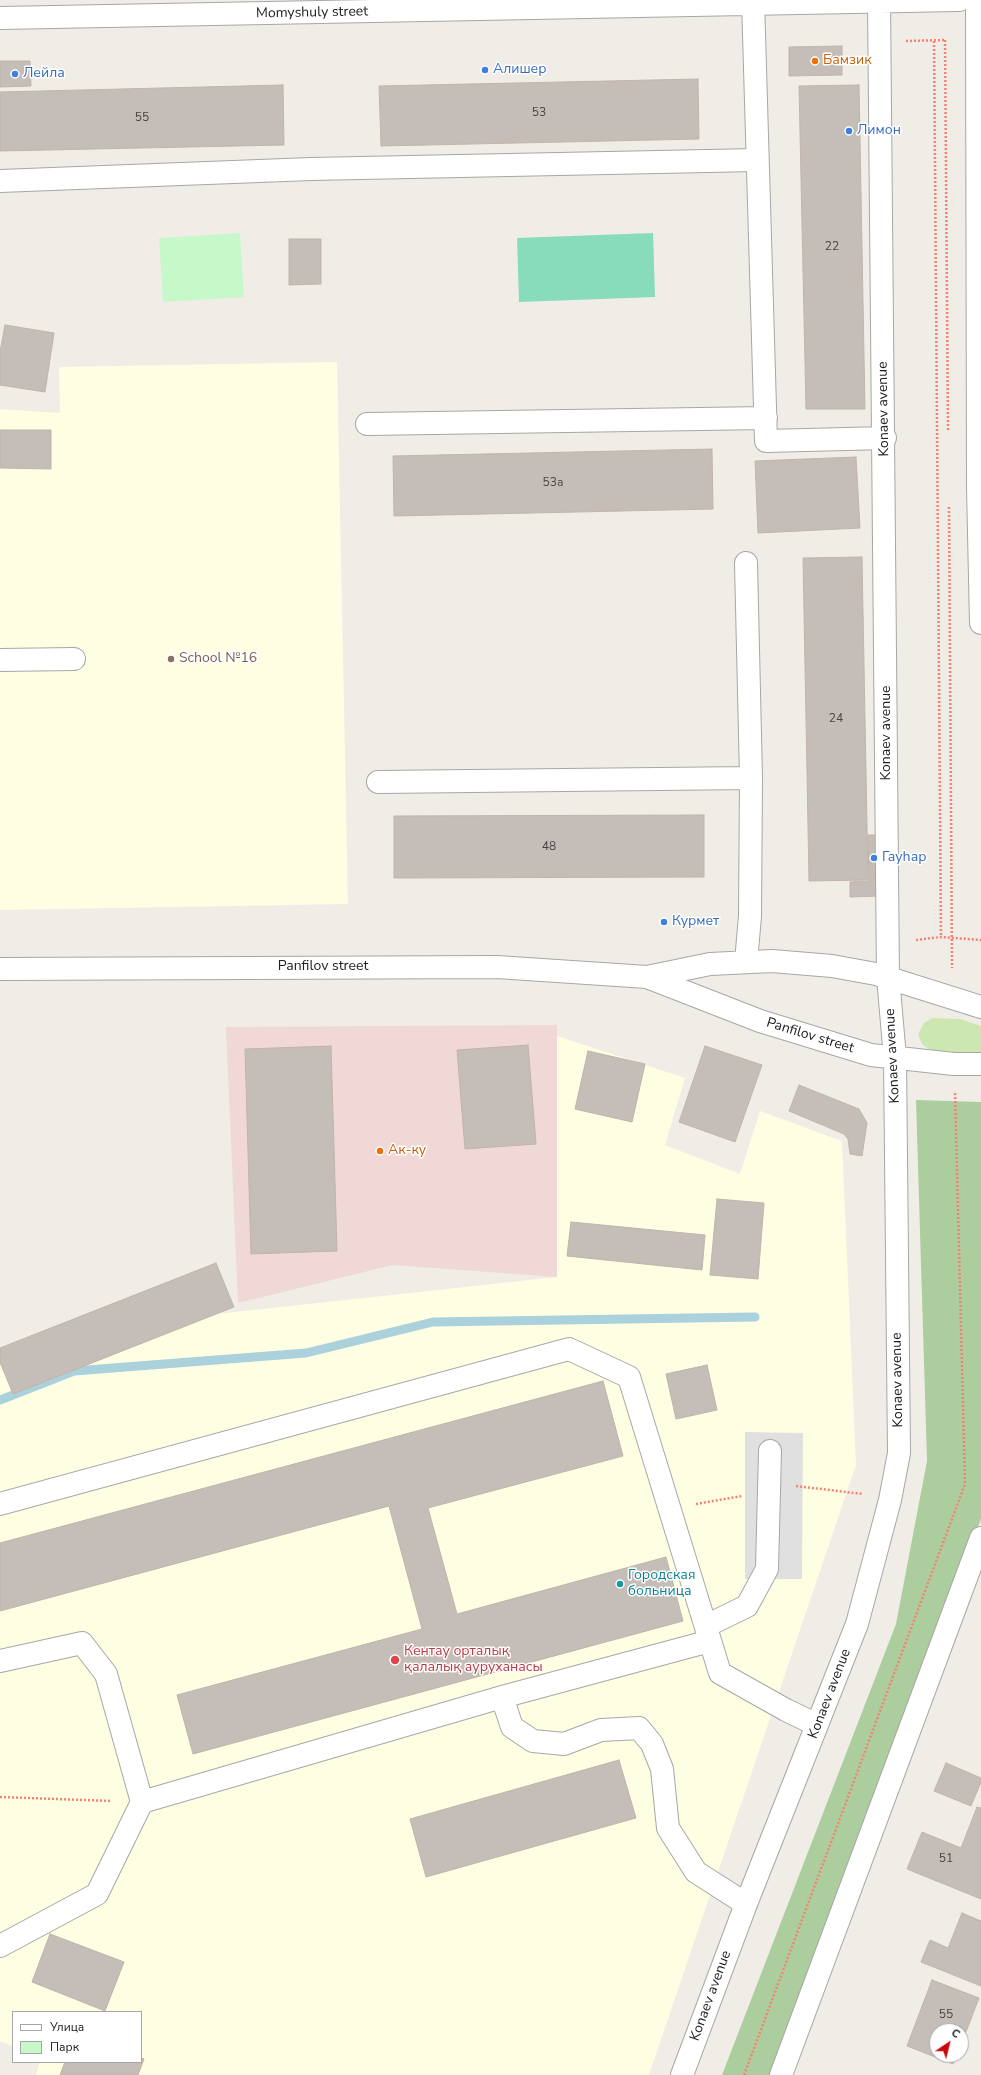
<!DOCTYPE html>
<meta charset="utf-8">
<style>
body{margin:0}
#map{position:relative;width:981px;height:2075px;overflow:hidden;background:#f0ede7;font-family:"Nunito Sans",sans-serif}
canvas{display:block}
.legend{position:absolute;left:12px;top:2011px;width:130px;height:52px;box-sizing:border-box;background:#fff;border:1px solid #a6a6a6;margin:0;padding:5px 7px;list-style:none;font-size:12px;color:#202020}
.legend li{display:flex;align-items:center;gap:8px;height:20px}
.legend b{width:20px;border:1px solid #a6a6a6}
.north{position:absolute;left:929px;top:2023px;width:40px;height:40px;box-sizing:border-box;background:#fff;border:1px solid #a6a6a6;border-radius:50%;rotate:35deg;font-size:11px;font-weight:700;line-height:16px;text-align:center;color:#202020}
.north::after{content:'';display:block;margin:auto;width:14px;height:18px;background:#c90709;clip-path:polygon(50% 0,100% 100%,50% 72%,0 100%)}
</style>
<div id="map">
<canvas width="981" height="2075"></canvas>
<ul class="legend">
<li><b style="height:5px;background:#fff"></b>Улица</li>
<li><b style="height:11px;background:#c7f8ca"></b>Парк</li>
</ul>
<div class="north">С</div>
</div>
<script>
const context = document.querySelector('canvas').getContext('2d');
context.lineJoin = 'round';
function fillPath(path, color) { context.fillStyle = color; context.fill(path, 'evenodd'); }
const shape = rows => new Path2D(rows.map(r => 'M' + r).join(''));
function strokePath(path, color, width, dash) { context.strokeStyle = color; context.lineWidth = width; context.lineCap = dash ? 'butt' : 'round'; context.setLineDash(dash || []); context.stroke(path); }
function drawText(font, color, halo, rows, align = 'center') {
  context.font = font + ' "Nunito Sans",sans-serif'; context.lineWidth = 3; context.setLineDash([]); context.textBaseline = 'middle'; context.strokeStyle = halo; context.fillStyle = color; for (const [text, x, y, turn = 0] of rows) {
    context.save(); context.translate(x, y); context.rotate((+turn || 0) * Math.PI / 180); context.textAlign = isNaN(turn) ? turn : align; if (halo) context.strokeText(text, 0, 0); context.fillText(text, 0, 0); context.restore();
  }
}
const commercial = shape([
 [557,1025,557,1277,393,1265,238,1303,226,1027]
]);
const education = shape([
 [337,362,348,904,0,910,0,409,60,413,59,367],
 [557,1036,685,1078,665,1145,740,1174,760,1111,842,1141,856,1465,649,2075,36,2075,40,2062,141,2062,141,2012,13,2012,13,2046,0,2041,0,1367,106,1326,557,1277]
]);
const grass = shape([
 [932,1018,960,1019,981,1026,981,1052,975,1054,930,1050,922,1044,918,1034,924,1023]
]);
const forest = shape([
 [916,1100,981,1102,981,1519,770,2075,722,2075,896,1624,927,1461]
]);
const park = shape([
 [240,233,244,297,163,302,159,238]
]);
const pitch = shape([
 [653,233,655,297,519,302,517,238]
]);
const parking = shape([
 [745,1432,803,1433,802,1579,745,1579]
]);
const stream = shape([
 [0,1400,74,1371,306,1353,433,1322,755,1317]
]);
const building = shape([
 [842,46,842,75,789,76,789,47,842,46],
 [0,61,30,61,31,86,0,87,0,61],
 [698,79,699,139,381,146,379,86,698,79],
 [283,85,284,145,0,151,0,92,283,85],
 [859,85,865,409,806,409,799,86,859,85],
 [289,239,321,239,321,284,289,285,289,239],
 [5,325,54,333,45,392,0,385,0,352,5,325],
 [0,430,51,430,51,469,0,468,0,430],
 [712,449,713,509,394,516,393,456,712,449],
 [856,457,860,528,758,533,755,461,856,457],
 [862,557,868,880,809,881,803,558,862,557],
 [704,815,704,877,394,878,394,816,704,815],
 [868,835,878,835,880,896,850,897,850,882,869,881,868,835],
 [528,1045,536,1144,465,1149,457,1050,528,1045],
 [331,1046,337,1251,251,1254,245,1049,331,1046],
 [705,1046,762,1065,735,1142,679,1122,705,1046],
 [588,1051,645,1064,632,1122,575,1109,588,1051],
 [799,1085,859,1109,867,1123,862,1156,850,1154,848,1139,844,1134,789,1111,799,1085],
 [717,1199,764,1203,758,1279,710,1275,717,1199],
 [571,1222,705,1235,702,1270,567,1256,571,1222],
 [216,1263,234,1307,13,1394,0,1362,0,1348,216,1263],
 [707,1365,717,1410,676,1419,666,1374,707,1365],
 [603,1381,623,1456,428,1508,457,1614,666,1557,683,1621,193,1754,177,1695,422,1629,389,1506,0,1611,0,1543,603,1381],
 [619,1760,636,1818,426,1877,410,1819,619,1760],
 [946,1763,981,1778,981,1782,971,1806,934,1791,946,1763],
 [977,1807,981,1808,981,1899,907,1869,922,1832,961,1848,977,1807],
 [962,1913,981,1921,981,1986,921,1962,930,1940,948,1948,962,1913],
 [50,1934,124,1962,105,2011,32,1982,50,1934],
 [932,1980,979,1998,961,2045,961,2031,937,2031,937,2055,957,2055,953,2064,907,2046,932,1980],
 [141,2058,144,2059,138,2075,60,2075,65,2062,141,2062,141,2058]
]);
const path = shape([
 [945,40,948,430],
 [906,41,945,40],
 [934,41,941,937],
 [949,507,952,968],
 [916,940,941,937,981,940],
 [796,1486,863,1494],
 [696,1504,742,1496],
 [0,1797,112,1801],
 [744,2075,965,1484,955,1091]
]);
const minor = shape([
 [753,0,766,441,885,438],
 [977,0,978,488,981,623],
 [0,18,959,0],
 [0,181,311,169,757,160],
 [367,424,766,418],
 [0,660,74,659],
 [378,782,751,778],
 [746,962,750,916,751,778,746,563],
 [0,969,497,967,647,977,710,964,772,961,832,966,876,974,981,1007],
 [647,977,760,1021,871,1055,954,1064,981,1064],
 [0,1504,569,1349,629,1377,720,1673,786,1710,817,1725],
 [706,1626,747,1606,767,1569,770,1451],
 [0,1661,82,1643,106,1674,142,1802,502,1697,710,1641],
 [502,1697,512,1727,533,1741,564,1744,601,1730,639,1728,652,1744,662,1769,668,1828,696,1872,746,1904],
 [0,1946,97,1894,142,1802],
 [682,2075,746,1904,857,1624,890,1500,899,1453,895,1058,888,977,879,0],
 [781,2075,981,1538]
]);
const markers = [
 [815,61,4,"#e8710a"],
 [485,70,4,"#3f7fe0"],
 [15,74,4,"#3f7fe0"],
 [849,131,4,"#3f7fe0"],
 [171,659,4,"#8d6e63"],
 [874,858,4,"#3f7fe0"],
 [664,922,4,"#3f7fe0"],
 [380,1151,4,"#e8710a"],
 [620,1584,4,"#0f9aa8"],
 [395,1660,5,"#e0444e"]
];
const numberNames = [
 ["53",539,113],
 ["55",142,118],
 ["22",832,247],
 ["53а",553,483],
 ["24",836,719],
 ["48",549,847],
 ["51",946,1859],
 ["55",946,2015]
];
const streetNames = [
 ["Momyshuly street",312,13,-1],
 ["Konaev avenue",884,409,-91],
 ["Konaev avenue",887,733,-90],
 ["Panfilov street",323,967],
 ["Panfilov street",810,1036,17],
 ["Konaev avenue",893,1056,-93],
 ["Konaev avenue",898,1380,-91],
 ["Konaev avenue",830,1694,-69],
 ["Konaev avenue",711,1996,-70]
];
const foodNames = [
 ["Бамзик",823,61],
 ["Ак-ку",388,1151]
];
const shopNames = [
 ["Алишер",493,70],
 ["Лейла",23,74],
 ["Лимон",857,131],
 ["Гауһар",882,858],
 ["Курмет",672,922]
];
const educationNames = [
 ["School №16",179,659]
];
const cultureNames = [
 ["Городская",628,1576],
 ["больница",628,1592]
];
const healthNames = [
 ["Кентау орталық",404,1652],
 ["қалалық ауруханасы",404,1668]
];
fillPath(commercial, '#f0d8d7');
fillPath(education, '#fefee3');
fillPath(grass, '#cce8b0');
fillPath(forest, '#acce9e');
fillPath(park, '#c7f8ca');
fillPath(pitch, '#89dcbb');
fillPath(parking, '#e0e0e0');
strokePath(stream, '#aad1dc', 9);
fillPath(building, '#c5bdb7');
strokePath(building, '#c2b4aa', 1);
strokePath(minor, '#a7a7a7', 24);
strokePath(path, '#f58074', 2.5, [2, 2]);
strokePath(minor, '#fff', 22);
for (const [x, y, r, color] of markers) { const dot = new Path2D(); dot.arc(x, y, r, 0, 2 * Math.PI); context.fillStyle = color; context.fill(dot); strokePath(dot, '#fff', 1.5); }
drawText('12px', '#494746', null, numberNames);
drawText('14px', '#202020', '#fff', streetNames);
drawText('14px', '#c56008', '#fff', foodNames, 'left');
drawText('14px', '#366cbe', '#fff', shopNames, 'left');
drawText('14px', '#785e54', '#fff', educationNames, 'left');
drawText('14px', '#0d838f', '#fff', cultureNames, 'left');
drawText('14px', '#be3a42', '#fff', healthNames, 'left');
</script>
